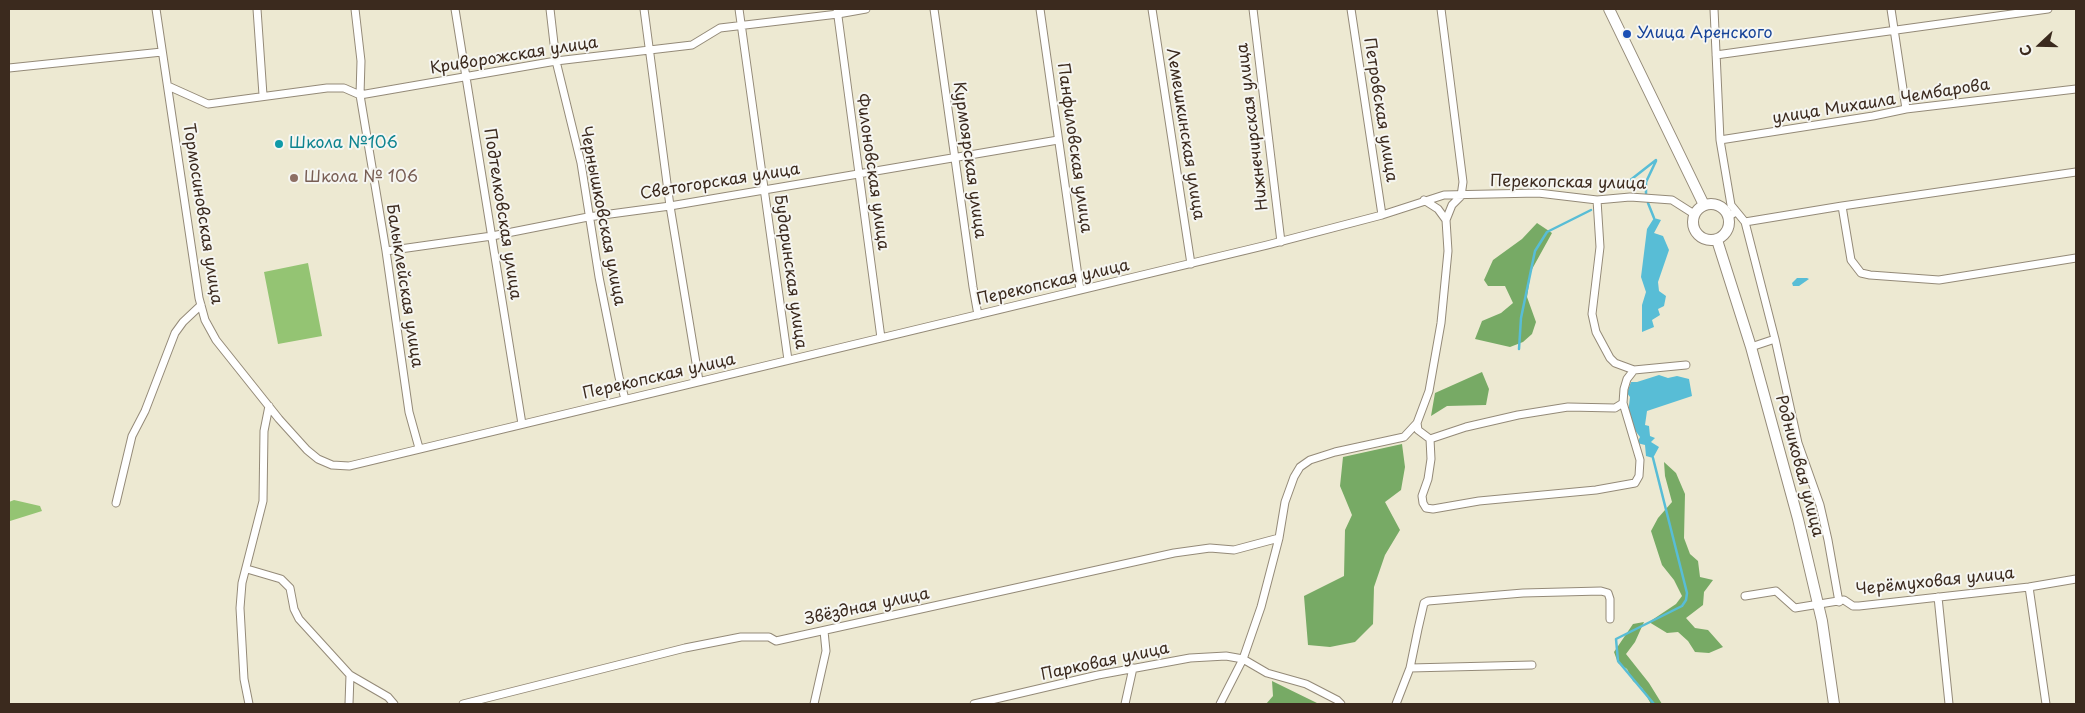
<!DOCTYPE html>
<meta charset="utf-8">
<style>
body{margin:0}
#map{position:relative;width:2085px;height:713px;overflow:hidden;background:#ede9d2;font-family:"Playpen Sans",sans-serif}
canvas{display:block}
.frame{position:absolute;inset:0;border:10px solid #3b2a1e;pointer-events:none}
.north{position:absolute;left:2015px;top:20px;width:50px;height:50px;-webkit-text-stroke:4px #f6f6f2;paint-order:stroke;rotate:249deg;font-size:14px;font-weight:700;line-height:20px;text-align:center;color:#3b2a1e}
.north::after{content:'';display:block;margin:auto;width:18px;height:22px;background:#3b2a1e;clip-path:polygon(50% 0,100% 100%,50% 72%,0 100%)}
</style>
<div id="map">
<canvas width="2085" height="713"></canvas>
<div class="frame"></div>
<div class="north">С</div>
</div>
<script>
const context = document.querySelector('canvas').getContext('2d');
context.lineJoin = 'round';
function fillPath(path, color) { context.fillStyle = color; context.fill(path, 'evenodd'); }
const shape = rows => new Path2D(rows.map(r => 'M' + r).join(''));
function strokePath(path, color, width, dash) { context.strokeStyle = color; context.lineWidth = width; context.lineCap = dash ? 'butt' : 'round'; context.setLineDash(dash || []); context.stroke(path); }
function drawText(font, color, halo, rows, align = 'center') {
  context.font = font + ' "Playpen Sans",sans-serif'; context.lineWidth = 4; context.setLineDash([]); context.textBaseline = 'middle'; context.strokeStyle = halo; context.fillStyle = color; for (const [text, x, y, turn = 0] of rows) {
    context.save(); context.translate(x, y); context.rotate((+turn || 0) * Math.PI / 180); context.textAlign = isNaN(turn) ? turn : align; if (halo) context.strokeText(text, 0, 0); context.fillText(text, 0, 0); context.restore();
  }
}
const green = shape([
 [308,263,322,336,278,344,264,272],
 [14,500,40,506,42,511,10,521,9,502]
]);
const forest = shape([
 [1537,223,1552,233,1531,271,1527,297,1536,322,1532,334,1523,342,1510,347,1475,339,1482,321,1501,313,1513,303,1505,286,1488,286,1484,280,1493,260,1522,239],
 [1482,372,1489,389,1486,405,1447,406,1431,416,1435,393],
 [1402,444,1405,467,1401,490,1385,502,1400,530,1385,555,1374,587,1373,624,1355,642,1330,647,1308,645,1304,596,1344,576,1345,530,1352,515,1340,486,1343,457],
 [1664,462,1676,473,1685,494,1684,538,1690,554,1698,561,1700,577,1713,580,1704,592,1703,605,1686,618,1695,628,1708,630,1723,647,1709,653,1695,652,1688,641,1678,632,1667,633,1649,622,1676,604,1682,596,1674,580,1662,565,1651,531,1658,518,1672,502,1665,476],
 [1644,622,1635,642,1626,654,1649,683,1662,704,1651,704,1642,688,1633,681,1627,669,1618,663,1614,652,1633,624],
 [1272,681,1319,704,1266,704,1273,696]
]);
const water = shape([
 [1654,218,1661,220,1654,233,1663,236,1669,250,1658,282,1659,291,1666,296,1664,306,1658,309,1660,315,1652,320,1654,327,1642,332,1642,305,1646,292,1641,277,1647,229],
 [1797,278,1807,278,1809,279,1799,286,1793,286,1792,283],
 [1659,375,1668,378,1677,376,1689,379,1692,396,1647,411,1645,425,1649,426,1650,436,1655,438,1651,442,1659,447,1653,458,1646,456,1645,445,1637,443,1640,437,1634,429,1628,414,1630,397,1627,393,1631,382,1637,382]
]);
const stream = shape([
 [1624,185,1656,160],
 [1646,194,1646,182,1656,161],
 [1648,203,1654,218],
 [1519,349,1521,318,1535,251,1547,232,1591,210],
 [1653,458,1687,593,1686,600,1682,606,1616,639,1618,661,1654,704]
]);
const minor = shape([
 [156,9,199,298,205,320,216,340,279,419,307,450,318,459,332,465,349,466,1267,245,1382,215,1444,195,1538,193,1597,200,1630,197,1672,200,1694,214],
 [257,9,263,95],
 [355,9,361,61,360,95,386,251,409,412,419,448],
 [455,9,522,424],
 [550,9,556,61,581,163,599,277,619,377,625,399],
 [644,9,670,206,699,381],
 [739,9,788,360],
 [837,9,881,338],
 [934,9,973,287,978,315],
 [1040,9,1080,290],
 [1152,9,1191,264],
 [1253,9,1281,242],
 [1351,9,1382,215],
 [1441,9,1463,182,1461,196,1452,205,1446,220,1448,251,1441,323,1429,391,1417,423,1418,430,1430,439,1431,459,1428,479,1422,496,1423,503,1426,508,1433,509,1479,501,1596,490,1635,483,1639,476,1640,460,1623,403],
 [1714,9,1720,140,1731,205,1745,222,1775,339,1798,443,1820,505,1828,540,1839,602],
 [1891,9,1906,109],
 [1716,55,2048,9],
 [9,68,162,52],
 [168,86,208,104,327,88,344,88,360,95,556,61,692,45,720,28,838,14,866,9],
 [1720,140,1873,116,1906,109,2076,89],
 [1424,200,1438,209,1446,220],
 [1597,200,1600,247,1592,314,1596,332,1610,358,1615,363,1634,370,1686,365],
 [1842,206,2076,172],
 [1729,216,1736,212],
 [1745,222,1842,206,1851,260,1861,273,1870,275,1939,280,2076,258],
 [386,251,492,236,588,217,670,206,1058,140],
 [1751,347,1775,339],
 [1430,439,1466,427,1518,415,1568,407,1615,408,1623,403,1624,389,1627,379,1634,370],
 [116,503,132,436,145,411,175,333,183,322,201,305],
 [247,569,281,579,290,588,294,609,299,619,350,675,388,697,394,704],
 [2029,587,2046,704],
 [1745,596,1776,591,1795,608,1844,600,1853,606,1859,606,2029,587,2076,579],
 [1938,597,1949,704],
 [1410,668,1532,665],
 [249,704,244,679,240,608,242,583,263,501,264,431,269,406],
 [349,704,350,675],
 [463,704,685,648,741,637,769,637,776,641,1174,553,1210,548,1234,550,1279,538],
 [814,704,826,651,824,631],
 [974,704,1098,675,1190,658,1226,656,1243,659,1220,704],
 [1125,704,1133,668],
 [1341,704,1337,700,1306,684,1267,673,1243,659,1261,607,1279,538,1285,502,1294,477,1300,467,1310,460,1335,452,1404,437,1417,423],
 [1396,704,1410,668,1418,629,1424,603,1428,601,1523,593,1601,591,1608,593,1610,599,1610,619]
]);
const secondary = shape([
 [1609,9,1704,205],
 '1693 222a18 18 0 1 1 36 0a18 18 0 1 1-36 0Z',
 [1717,240,1751,347,1798,519,1822,621,1834,704]
]);
const markers = [
 [1627,34,5,"#1a4fb4"],
 [279,144,5,"#0f9aa8"],
 [294,178,5,"#8d6e63"]
];
const transitNames = [
 ["Улица Аренского",1637,34]
];
const streetNames = [
 ["Криворожская улица",514,56,-9],
 ["улица Михаила Чембарова",1881,102,-9],
 ["Петровская улица",1380,110,81],
 ["Нижнечирская улица",1253,127,-97],
 ["Лемешкинская улица",1185,134,81],
 ["Панфиловская улица",1074,148,82],
 ["Курмоярская улица",969,160,82],
 ["Филоновская улица",872,172,82],
 ["Светогорская улица",720,182,-9],
 ["Перекопская улица",1568,183,1],
 ["Тормосиновская улица",202,214,81],
 ["Подтелковская улица",502,214,81],
 ["Чернышковская улица",602,216,79],
 ["Бударинская улица",790,272,82],
 ["Перекопская улица",1053,283,-13],
 ["Балыклейская улица",404,286,81],
 ["Перекопская улица",659,377,-13],
 ["Родниковая улица",1799,466,75],
 ["Черёмуховая улица",1935,582,-6],
 ["Звёздная улица",867,607,-12],
 ["Парковая улица",1105,662,-12]
];
const cultureNames = [
 ["Школа №106",289,144]
];
const educationNames = [
 ["Школа № 106",304,178]
];
fillPath(green, '#94c473');
fillPath(forest, '#77aa65');
fillPath(water, '#58bdd6');
strokePath(stream, '#58bdd6', 2.5);
strokePath(minor, '#948a78', 9);
strokePath(secondary, '#948a78', 12);
strokePath(minor, '#fff', 7);
strokePath(secondary, '#fff', 10);
for (const [x, y, r, color] of markers) { const dot = new Path2D(); dot.arc(x, y, r, 0, 2 * Math.PI); context.fillStyle = color; context.fill(dot); strokePath(dot, '#f6f6f2', 2); }
drawText('16px', '#164399', '#f6f6f2', transitNames, 'left');
drawText('16px', '#3b2a1e', '#f6f6f2', streetNames);
drawText('16px', '#0d838f', '#f6f6f2', cultureNames, 'left');
drawText('16px', '#785e54', '#f6f6f2', educationNames, 'left');
</script>
